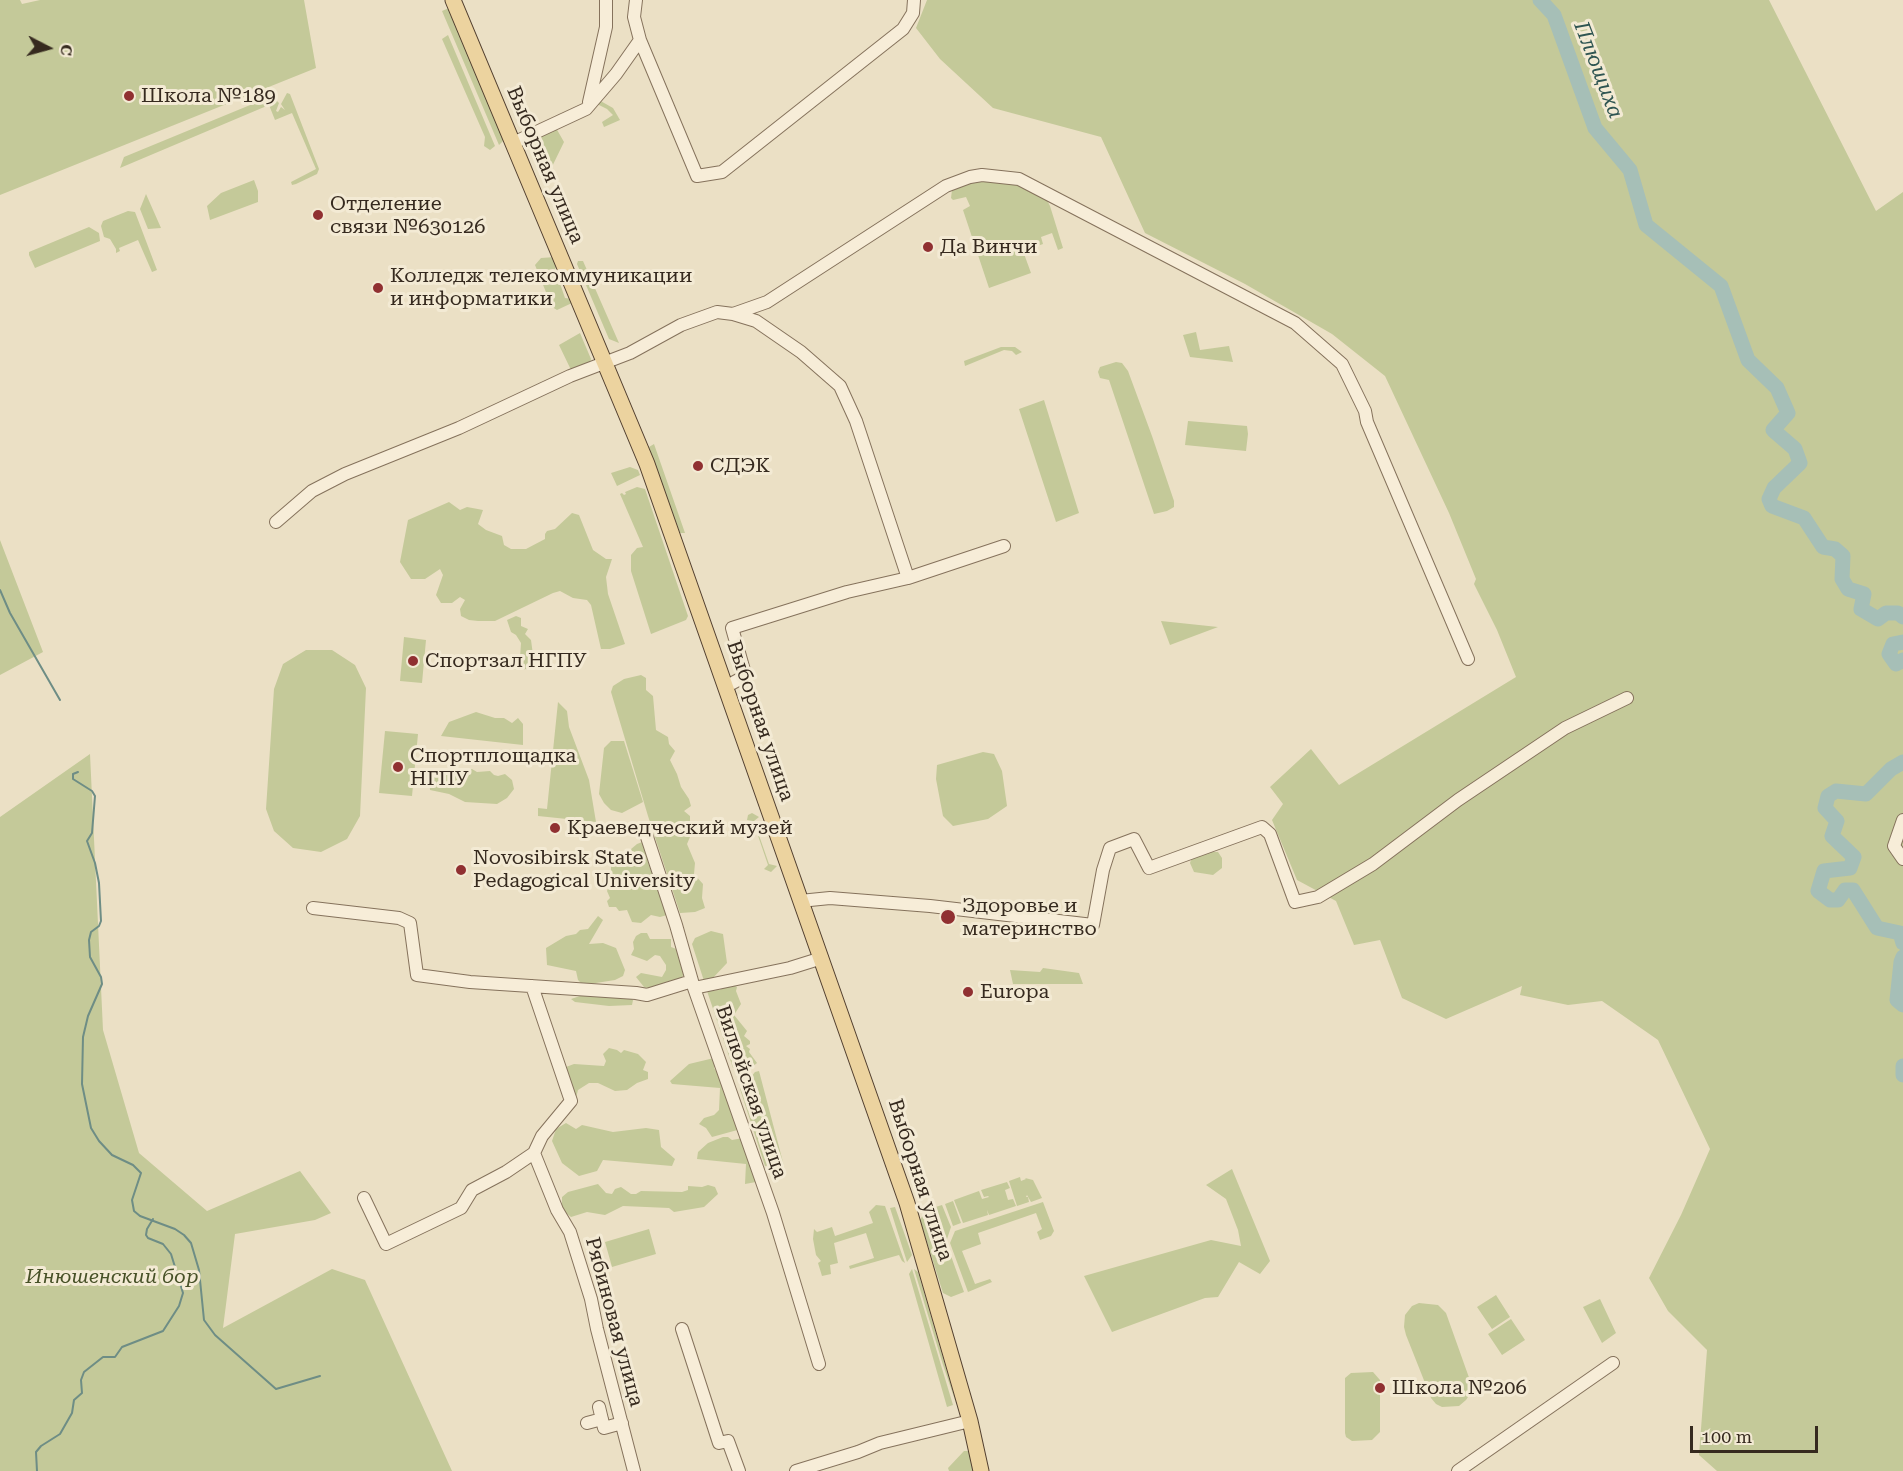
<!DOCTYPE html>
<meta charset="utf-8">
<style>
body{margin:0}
#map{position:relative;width:1903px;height:1471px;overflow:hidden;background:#ebe0c5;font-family:"Roboto Serif",serif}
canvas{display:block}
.north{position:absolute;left:18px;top:18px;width:60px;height:60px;-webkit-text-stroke:4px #f3ead4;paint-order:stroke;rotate:96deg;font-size:16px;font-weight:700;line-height:24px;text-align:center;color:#362a1f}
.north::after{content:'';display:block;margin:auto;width:21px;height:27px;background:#362a1f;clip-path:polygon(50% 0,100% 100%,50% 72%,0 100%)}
.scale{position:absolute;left:1690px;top:1426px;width:128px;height:27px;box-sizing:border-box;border:3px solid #362a1f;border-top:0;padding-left:8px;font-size:18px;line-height:21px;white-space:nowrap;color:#362a1f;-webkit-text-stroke:4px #f3ead4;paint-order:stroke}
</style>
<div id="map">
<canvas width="1903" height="1471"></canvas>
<div class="north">С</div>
<div class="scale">100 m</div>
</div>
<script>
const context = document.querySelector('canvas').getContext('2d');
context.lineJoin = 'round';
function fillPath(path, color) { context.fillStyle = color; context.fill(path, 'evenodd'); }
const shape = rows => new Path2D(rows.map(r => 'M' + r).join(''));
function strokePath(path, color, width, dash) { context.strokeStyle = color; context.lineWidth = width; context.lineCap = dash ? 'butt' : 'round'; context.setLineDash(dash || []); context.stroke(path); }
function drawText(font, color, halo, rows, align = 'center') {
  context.font = font + ' "Roboto Serif",serif'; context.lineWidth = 6; context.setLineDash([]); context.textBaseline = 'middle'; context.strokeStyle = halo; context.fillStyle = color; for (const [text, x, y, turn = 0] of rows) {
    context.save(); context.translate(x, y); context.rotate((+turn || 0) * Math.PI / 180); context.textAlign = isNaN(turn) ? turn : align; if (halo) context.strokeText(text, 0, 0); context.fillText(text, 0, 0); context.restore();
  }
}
const green = shape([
 [0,0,20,0,22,4,40,0,304,0,316,68,0,195],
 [927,0,1769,0,1876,211,1903,192,1903,1471,1717,1471,1699,1455,1707,1350,1668,1311,1649,1278,1681,1215,1710,1149,1658,1040,1602,1001,1568,1005,1520,995,1522,986,1446,1019,1402,998,1380,940,1354,945,1336,901,1297,880,1272,820,1283,804,1270,787,1311,749,1339,785,1516,677,1497,630,1474,584,1476,579,1449,513,1385,376,1332,334,1245,284,1145,233,1101,137,993,108,940,59,916,28],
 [449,8,505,139,499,145,442,11],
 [448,35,495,146,490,150,484,146,485,137,442,39],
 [287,93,290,94,319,169,317,174,296,184,292,185,291,182,316,169,292,113,275,120,269,105,120,168,124,157,272,96,279,103,276,111,278,112,281,107,285,110,281,104],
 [597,99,613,108,620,120,604,127,602,122,613,115,607,109,595,103],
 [556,128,564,142,547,177,543,179,528,142],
 [254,180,258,191,258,202,210,220,207,206,221,193],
 [982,180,1024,185,1045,196,1050,206,1063,248,1058,250,1052,233,1041,237,1043,244,1023,251,1031,273,989,288,963,210,970,206,966,197,953,200,951,198,952,190,966,183],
 [146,194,161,228,148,229,140,209],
 [128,211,135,212,157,270,152,272,138,240,119,248,120,251,116,253,116,249,110,239,104,237,101,226,103,221],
 [89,227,99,233,100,241,35,268,29,255,29,252],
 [555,257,558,265,555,269,565,298,572,299,572,303,557,310,552,307,535,265,541,258],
 [578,261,583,261,619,343,609,339,577,264],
 [1196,332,1200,350,1229,346,1233,362,1190,357,1183,335],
 [580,333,591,359,590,362,572,372,559,345],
 [1001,347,1015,347,1022,352,1016,355,1012,351,1004,350,965,366,964,361],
 [1116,362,1122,363,1128,371,1152,436,1174,501,1174,507,1167,511,1154,514,1109,380,1100,378,1098,372,1100,367],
 [1044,400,1079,513,1056,522,1019,409],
 [1188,421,1247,426,1248,434,1246,451,1185,445],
 [654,444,685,533,680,533,650,450,649,447],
 [630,467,638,470,640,475,617,486,611,473],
 [637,487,645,489,688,616,686,620,651,634,631,571,631,555,637,548,643,547,620,494,622,493,624,495,626,494,625,492],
 [449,502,460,510,467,507,483,510,478,524,486,530,502,536,504,545,511,549,526,549,545,539,545,534,547,531,555,529,572,513,579,515,593,550,606,559,612,559,606,577,608,594,625,644,610,649,601,649,591,605,587,600,573,598,560,591,553,593,495,621,478,621,469,620,461,616,460,609,465,600,460,597,452,603,441,603,436,595,443,575,440,569,425,579,411,579,400,562,408,520],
 [0,540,43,652,0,675],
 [516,616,521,618,521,626,528,629,525,634,531,640,533,655,533,667,522,670,511,669,512,663,520,658,521,643,516,635,511,632,507,620],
 [1161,621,1218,627,1170,645],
 [404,637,426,640,422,683,400,681],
 [306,650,332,650,355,665,366,688,360,816,347,839,321,852,293,848,274,831,266,809,274,689,283,664],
 [641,675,646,678,646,690,653,696,656,730,668,737,669,744,675,751,670,760,677,774,681,787,689,799,691,806,684,811,690,816,690,837,687,844,695,863,694,874,703,884,702,898,705,908,695,912,680,913,648,816,611,692,613,686,624,679],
 [558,702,567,711,569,727,589,780,596,822,538,816,538,808,547,809],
 [476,712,495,718,504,718,512,723,518,718,523,724,523,745,441,736,449,722],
 [385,731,418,734,412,796,379,793],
 [611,741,624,741,643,802,622,813,611,810,604,803,599,794,604,748],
 [983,752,994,754,1002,771,1007,806,988,819,953,826,943,816,936,779,937,765],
 [90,754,103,1030,139,1153,207,1211,300,1171,331,1213,315,1220,235,1234,223,1328,332,1269,365,1280,452,1471,0,1471,0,817],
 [455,768,464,770,472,769,477,772,490,771,494,775,498,776,505,774,512,780,514,789,507,798,497,804,465,802,449,794,430,790,429,778,441,769],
 [752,813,759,817,754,821,769,864,777,866,771,872,764,869,768,865,753,821,747,820,748,815],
 [645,841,667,915,660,917,651,915,641,923,632,922,627,910,619,911,616,907,609,907,607,901,610,898,607,891,611,881,611,866,637,844],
 [1210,852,1218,852,1222,858,1222,868,1213,875,1194,872,1190,863,1192,857],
 [598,916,603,920,589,944,603,943,616,948,625,970,623,976,615,980,583,985,578,980,576,971,547,965,546,948,566,936,576,934,580,930,588,929],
 [711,931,723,934,727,963,711,980,704,981,692,944,695,938],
 [641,933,647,933,650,939,671,939,671,947,679,950,685,969,682,978,670,986,652,990,644,987,636,977,641,973,662,977,666,970,666,965,660,956,655,955,647,961,631,955,634,949,633,942,636,936],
 [1043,968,1079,973,1083,984,1013,984,1010,970,1040,972],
 [733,985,737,987,736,991,741,1004,734,1015,747,1031,744,1036,750,1041,750,1044,746,1046,750,1049,749,1052,757,1063,752,1067,733,1068,707,991,720,990,723,986,728,987],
 [583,995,629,997,633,1000,632,1005,609,1006,575,1002,571,999],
 [609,1048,617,1050,621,1053,624,1050,638,1054,646,1062,643,1070,648,1072,648,1079,637,1083,627,1090,615,1091,598,1083,589,1083,578,1090,576,1098,566,1067,574,1064,604,1066,606,1061,603,1054],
 [714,1058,716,1064,714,1068,725,1083,741,1129,712,1137,706,1128,699,1124,704,1118,714,1115,719,1110,720,1088,672,1084,670,1081,689,1064],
 [759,1071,784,1166,774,1164,765,1166,740,1089,745,1079,750,1078,755,1072],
 [566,1123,576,1129,582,1125,613,1132,646,1128,659,1130,661,1147,675,1159,672,1166,603,1160,597,1171,579,1176,562,1163,552,1141,556,1129],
 [723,1137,728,1137,732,1140,743,1138,756,1182,745,1184,746,1164,697,1159,698,1152,708,1143],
 [1232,1169,1270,1261,1260,1274,1239,1262,1218,1297,1205,1298,1112,1332,1084,1276,1211,1240,1241,1246,1238,1230,1226,1199,1206,1185],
 [1020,1177,1021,1181,1026,1179,1025,1178,1033,1180,1042,1198,1031,1202,1027,1195,1026,1197,1028,1197,1029,1202,1017,1206,1009,1181],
 [1007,1182,1010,1188,1005,1190,1008,1200,1013,1199,1016,1206,989,1215,987,1210,988,1215,963,1223,954,1200,979,1191,982,1199,989,1197,988,1196,984,1197,981,1190],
 [598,1184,606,1193,612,1194,615,1189,621,1187,631,1194,636,1194,641,1191,682,1192,688,1190,688,1186,702,1187,708,1185,715,1187,718,1194,704,1207,674,1212,669,1208,623,1206,605,1215,587,1212,571,1217,566,1213,562,1207,562,1197,568,1192],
 [953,1201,961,1223,953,1226,945,1204],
 [1043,1202,1054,1231,1051,1236,1040,1240,1037,1232,1042,1229,1036,1213,978,1233,981,1244,962,1251,975,1284,990,1279,992,1282,968,1292,950,1243,955,1231],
 [876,1205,885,1206,905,1263,902,1261,899,1255,850,1269,849,1266,874,1258,866,1233,834,1243,838,1263,830,1265,831,1274,822,1276,818,1263,821,1261,816,1255,813,1239,814,1229,817,1232,832,1227,835,1236,873,1223,869,1212],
 [942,1205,951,1227,946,1242,964,1292,951,1297,943,1293,920,1220,926,1210],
 [895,1207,912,1255,907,1262,890,1208],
 [649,1229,656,1254,612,1267,605,1242],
 [912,1269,953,1405,947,1407,909,1274],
 [914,1269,918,1272,957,1406,943,1365],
 [1496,1295,1510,1317,1492,1329,1477,1307],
 [1600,1299,1616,1333,1602,1343,1583,1307],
 [1419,1303,1438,1305,1446,1313,1472,1386,1472,1391,1466,1400,1459,1406,1442,1407,1436,1404,1431,1398,1406,1335,1404,1327,1405,1315,1412,1306],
 [1511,1319,1525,1340,1502,1355,1488,1334],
 [1373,1372,1380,1380,1380,1432,1372,1440,1352,1441,1346,1437,1345,1433,1345,1378,1351,1373],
 [964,1451,973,1451,977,1471,949,1471,948,1468]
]);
const stream = shape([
 [0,590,10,613,60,700],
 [78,772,73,774,73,779,92,791,95,796,92,833,87,841,95,863,99,883,101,921,99,926,91,932,89,940,90,957,101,977,102,984,88,1016,83,1037,82,1084,91,1128,99,1141,112,1155,133,1165,141,1173,132,1200,134,1211,140,1216,175,1229,184,1235,191,1243,199,1270,204,1320,215,1335,276,1389,320,1376],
 [37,1471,36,1452,41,1446,60,1434,72,1413,74,1400,82,1393,81,1380,84,1372,103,1357,115,1357,122,1347,163,1331,179,1306,183,1293,171,1254,163,1244,148,1238,146,1235,147,1229,153,1219]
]);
const river = shape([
 [1540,0,1554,15,1595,128,1630,170,1646,225,1721,286,1748,360,1777,388,1788,413,1773,430,1795,449,1800,463,1774,488,1769,499,1772,506,1804,518,1823,547,1835,549,1843,556,1842,579,1848,589,1864,594,1861,609,1878,619,1886,613,1898,613,1903,617],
 [1903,642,1893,644,1889,654,1896,664,1903,660],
 [1903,762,1891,769,1866,794,1836,791,1828,796,1825,808,1837,821,1832,836,1854,857,1850,868,1824,871,1818,891,1830,900,1838,900,1845,890,1853,890,1877,928,1900,933,1903,943],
 [1903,957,1901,962,1897,1000,1903,1005],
 [1903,1066,1903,1075]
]);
const minor = shape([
 [636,0,634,17,640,40,697,176,722,172,903,29,913,13,914,0],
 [589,102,606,27,606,0],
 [513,143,586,109,616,74,640,40],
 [733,314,767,302,946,186,970,177,982,175,1019,179,1295,323,1342,364,1365,411,1367,422,1468,659],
 [276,522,312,491,345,474,459,428,570,376,630,353,681,325,717,312,733,314,756,321,801,352,840,386,856,421,908,578],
 [727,686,740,679,745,674,732,628,847,592,908,578,1004,546],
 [1903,820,1894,846,1903,859],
 [646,834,676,925,694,988,773,1213,819,1364],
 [800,901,830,898,930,906,1093,925,1103,870,1110,848,1134,839,1149,868,1262,827,1270,834,1295,902,1318,897,1373,864,1458,800,1565,728,1627,698],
 [313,908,399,918,410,923,417,975,470,982,636,993,647,995,692,981],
 [694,988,790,968,822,958],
 [534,1153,557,1210,570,1232,591,1299,597,1329,634,1471],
 [364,1198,386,1244,461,1208,472,1190,506,1172,534,1153,542,1136,571,1101,532,986],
 [682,1329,719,1443,728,1441,739,1471],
 [599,1407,604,1428,622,1423],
 [587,1423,602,1419],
 [796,1471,858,1452,880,1443,970,1421],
 [1458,1471,1613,1363]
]);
const major = shape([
 [453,0,647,464,907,1203,970,1421,981,1471]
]);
const markers = [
 [129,96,6,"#903031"],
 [318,215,6,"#903031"],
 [928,247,6,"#903031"],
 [378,288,6,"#903031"],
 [698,466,6,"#903031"],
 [413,661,6,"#903031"],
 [398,767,6,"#903031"],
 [555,828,6,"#903031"],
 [461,870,6,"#903031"],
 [948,917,8,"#903031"],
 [968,992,6,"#903031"],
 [1380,1388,6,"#903031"]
];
const poiNames = [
 ["Школа №189",141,96],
 ["Отделение",330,204],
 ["связи №630126",330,227],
 ["Да Винчи",940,247],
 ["Колледж телекоммуникации",390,276],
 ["и информатики",390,299],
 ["СДЭК",710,466],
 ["Спортзал НГПУ",425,661],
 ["Спортплощадка",410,756],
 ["НГПУ",410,779],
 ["Краеведческий музей",567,828],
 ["Novosibirsk State",473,858],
 ["Pedagogical University",473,881],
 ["Здоровье и",962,906],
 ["материнство",962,929],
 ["Europa",980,992],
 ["Школа №206",1392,1388]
];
const streetNames = [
 ["Выборная улица",545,165,67],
 ["Выборная улица",760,721,71],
 ["Вилюйская улица",751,1092,71],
 ["Выборная улица",920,1180,72],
 ["Рябиновая улица",614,1322,75]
];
const parkNames = [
 ["Инюшенский бор",112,1277]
];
const waterNames = [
 ["Плющиха",1598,70,69]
];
fillPath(green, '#c4c999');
strokePath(stream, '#6e8d85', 2);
strokePath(river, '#a6bfb7', 15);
strokePath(minor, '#85725c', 14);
strokePath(major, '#534030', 17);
strokePath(minor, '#f7edd8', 12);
strokePath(major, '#ecd39f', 15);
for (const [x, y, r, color] of markers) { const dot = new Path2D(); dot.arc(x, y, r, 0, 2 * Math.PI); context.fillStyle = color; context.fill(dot); strokePath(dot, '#f3ead4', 2); }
drawText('20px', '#362a1f', '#f3ead4', poiNames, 'left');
drawText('20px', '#362a1f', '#f3ead4', streetNames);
drawText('italic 20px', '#475127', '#f3ead4', parkNames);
drawText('italic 21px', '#2f5552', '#f3ead4', waterNames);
</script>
